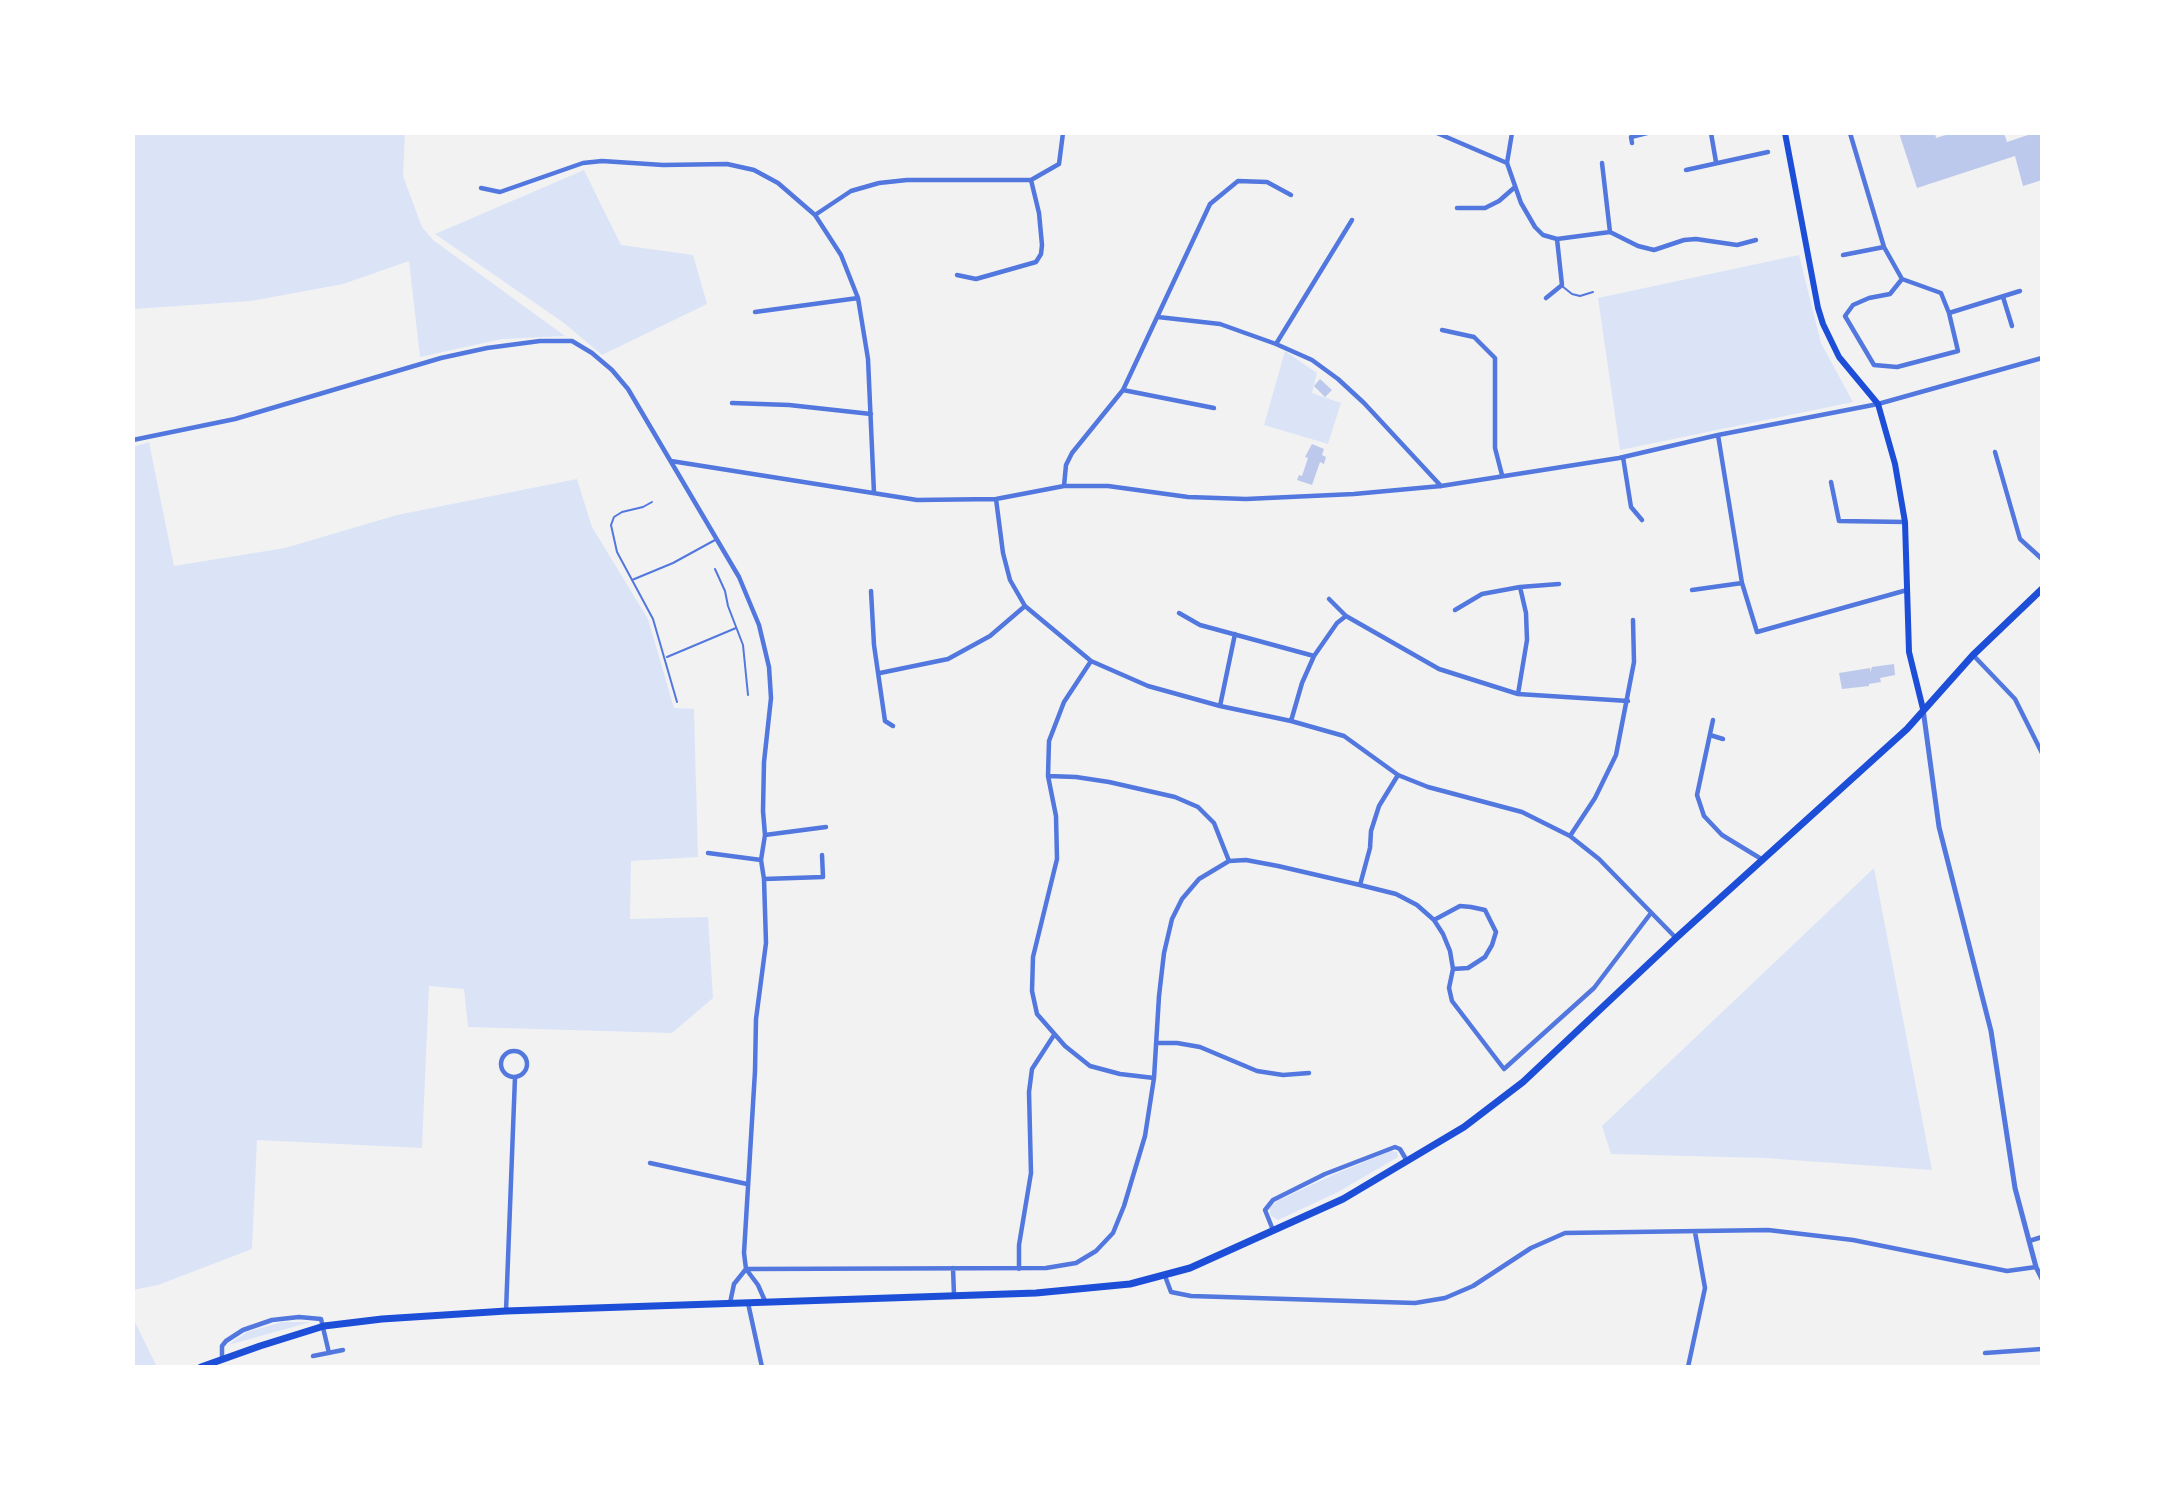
<!DOCTYPE html>
<style>
body{margin:0}
#map{position:relative;width:2175px;height:1500px;overflow:hidden;background:#f2f2f2;font-family:"Libre Baskerville",serif}
canvas{display:block}
.frame{position:absolute;inset:0;border:135px solid #fff;pointer-events:none}
</style>
<div id="map">
<canvas width="2175" height="1500"></canvas>
<div class="frame"></div>
</div>
<script>
const context = document.querySelector('canvas').getContext('2d');
context.lineJoin = 'round';
function fillPath(path, color) { context.fillStyle = color; context.fill(path, 'evenodd'); }
const shape = rows => new Path2D(rows.map(r => 'M' + r).join(''));
function strokePath(path, color, width, dash) { context.strokeStyle = color; context.lineWidth = width; context.lineCap = dash ? 'butt' : 'round'; context.setLineDash(dash || []); context.stroke(path); }
const green = shape([
 [133,133,405,133,403,176,422,227,433,240,565,336,502,339,420,357,409,261,343,284,251,301,133,309],
 [584,170,621,245,693,255,707,304,602,355,564,323,435,234],
 [1799,255,1821,343,1853,402,1620,450,1598,298],
 [1285,351,1317,373,1312,393,1341,403,1328,444,1264,425],
 [149,442,174,566,285,548,397,515,577,479,592,527,648,619,674,708,694,709,698,857,631,861,630,919,708,917,713,998,672,1033,468,1027,464,989,429,986,422,1148,257,1140,252,1249,158,1285,133,1290,133,447],
 [1874,868,1932,1170,1764,1158,1611,1154,1602,1126],
 [1391,1151,1397,1152,1398,1157,1338,1192,1278,1220,1271,1216,1269,1208,1277,1201,1335,1174],
 [133,1318,157,1367,133,1367],
 [282,1322,311,1322,228,1345,247,1332]
]);
const building = shape([
 [1899,133,1935,133,1936,138,1952,133,2004,133,2007,142,2034,133,2042,133,2042,180,2023,186,2015,156,1917,188],
 [1320,379,1332,390,1325,397,1314,386],
 [1312,444,1324,449,1322,455,1326,457,1324,464,1320,462,1312,485,1297,480,1299,475,1302,476,1308,458,1305,457],
 [1894,664,1895,675,1880,678,1881,682,1869,684,1869,686,1842,689,1839,673,1870,668,1870,672,1872,667]
]);
const service = shape([
 [1562,286,1572,294,1580,296,1593,292],
 [652,502,643,507,622,512,614,517,611,525,617,552,653,619,677,702],
 [715,569,725,591,728,606,743,645,748,695],
 [632,580,673,563,715,540],
 [667,657,736,628]
]);
const minor = shape([
 [1437,133,1507,163],
 [1512,133,1507,163,1521,203,1535,227,1543,235,1557,239,1610,232,1638,246,1654,250,1684,240,1696,239,1737,245,1756,240],
 [1711,133,1716,162],
 [1850,133,1884,247,1902,279,1941,293,1949,313,1958,351,1897,367,1874,365,1845,316,1853,305,1869,298,1890,294,1902,279],
 [1632,143,1631,137,1647,133],
 [1602,163,1610,232],
 [1686,170,1768,152],
 [481,188,500,192,583,163,602,161,663,165,727,164,754,170,778,183,815,215,841,255,858,298,868,359,874,493],
 [1457,208,1485,208,1499,201,1515,187],
 [815,215,851,191,879,183,907,180,1031,180,1059,164,1063,133],
 [1843,255,1884,247],
 [957,275,976,279,1036,262,1041,254,1042,245,1039,213,1031,180],
 [2003,297,2012,326],
 [1546,298,1562,285,1557,239],
 [755,312,858,298],
 [1949,313,2020,291],
 [1158,317,1220,324,1276,344,1312,360,1338,379,1364,403,1441,486],
 [1442,330,1474,337,1495,358,1495,448,1502,475],
 [1276,344,1352,220],
 [1123,390,1214,408],
 [732,403,789,405,871,414],
 [1718,435,1742,583,1757,632,1907,590],
 [133,440,235,419,441,358,487,348,540,341,572,341,592,353,612,370,628,389,739,577,759,625,769,667,771,698,764,762,763,811,765,835,761,860,764,879,766,943,756,1019,755,1071,744,1253,746,1269,758,1285,765,1301],
 [1995,452,2020,539,2042,559],
 [1623,457,1631,507,1642,520],
 [671,461,917,500,996,499,1064,486,1108,486,1188,497,1246,499,1354,494,1441,486,1619,458,1718,435,1878,404,2042,358],
 [1831,482,1839,521,1905,522],
 [1064,486,1066,465,1072,453,1123,390,1210,204,1238,181,1267,182,1291,195],
 [996,499,1003,553,1010,580,1025,606,1091,661,1148,686,1220,706,1291,721,1344,736,1398,775,1428,787,1522,812,1570,836,1599,859,1676,938],
 [1692,590,1742,583],
 [871,591,874,645,885,721],
 [1329,599,1346,616,1439,669,1518,694,1628,701],
 [1455,610,1482,594,1520,587,1559,584],
 [1179,613,1200,625,1314,656],
 [1973,655,2015,699,2042,753],
 [1091,661,1064,702,1049,741,1048,776,1056,816,1057,859,1033,957,1032,991,1037,1014,1065,1046,1090,1066,1120,1074,1154,1078],
 [880,673,948,659,990,636,1025,606],
 [1518,694,1527,640,1526,613,1520,587],
 [1220,706,1235,634],
 [1713,720,1697,795,1704,816,1722,835,1763,860],
 [885,721,893,726],
 [1291,721,1302,683,1314,656,1337,623,1346,616],
 [1710,735,1723,739],
 [1048,776,1076,777,1109,782,1175,797,1198,807,1214,823,1229,861],
 [765,835,826,827],
 [1570,836,1595,798,1616,755,1634,662,1633,620],
 [708,853,761,860],
 [764,879,823,877,822,855],
 [1360,885,1370,848,1371,831,1379,806,1398,775],
 [1434,920,1460,906,1471,907,1485,910,1496,932,1492,945,1485,957,1468,968,1453,969],
 [1156,1043,1177,1043,1200,1047,1257,1071,1283,1075,1309,1073],
 '501 1064a13 13 0 1 1 26 0a13 13 0 1 1-26 0Z',
 [650,1163,747,1184],
 [1273,1230,1265,1210,1273,1200,1325,1174,1395,1147,1400,1149,1407,1161],
 [2029,1241,2042,1237],
 [953,1268,954,1295],
 [747,1269,1046,1268,1076,1263,1096,1251,1113,1233,1124,1206,1145,1136,1154,1078,1159,996,1164,953,1172,919,1182,899,1199,879,1229,861,1246,860,1278,866,1360,885,1396,894,1417,905,1434,920,1443,934,1450,951,1453,969,1449,988,1452,1001,1504,1069,1594,988,1651,913],
 [1019,1269,1019,1245,1031,1173,1029,1092,1032,1069,1054,1035],
 [1165,1276,1171,1292,1191,1296,1415,1303,1445,1298,1473,1286,1531,1248,1565,1233,1768,1230,1853,1240,2007,1271,2036,1267],
 [730,1303,734,1284,746,1269],
 [748,1303,762,1367],
 [506,1311,515,1077],
 [1985,1353,2042,1349],
 [313,1356,343,1350],
 [222,1358,222,1346,226,1341,243,1330,272,1320,299,1317,321,1319,329,1353],
 [1688,1367,1705,1288,1695,1232]
]);
const tertiary = shape([
 [1923,709,1939,827,1991,1031,2015,1188,2036,1267,2042,1279]
]);
const secondary = shape([
 [1785,133,1818,308,1823,324,1839,357,1878,404,1895,464,1905,522,1909,652,1923,709]
]);
const primary = shape([
 [201,1367,260,1346,324,1326,382,1319,506,1311,1036,1293,1130,1284,1190,1268,1343,1199,1464,1127,1523,1082,1676,938,1907,729,1973,655,2042,589]
]);
fillPath(green, '#dbe4f7');
fillPath(building, '#bdc9ec');
strokePath(service, '#5277de', 2);
strokePath(minor, '#5277de', 4.5);
strokePath(tertiary, '#5277de', 5);
strokePath(secondary, '#1d4ed8', 6);
strokePath(primary, '#1d4ed8', 7);
</script>
